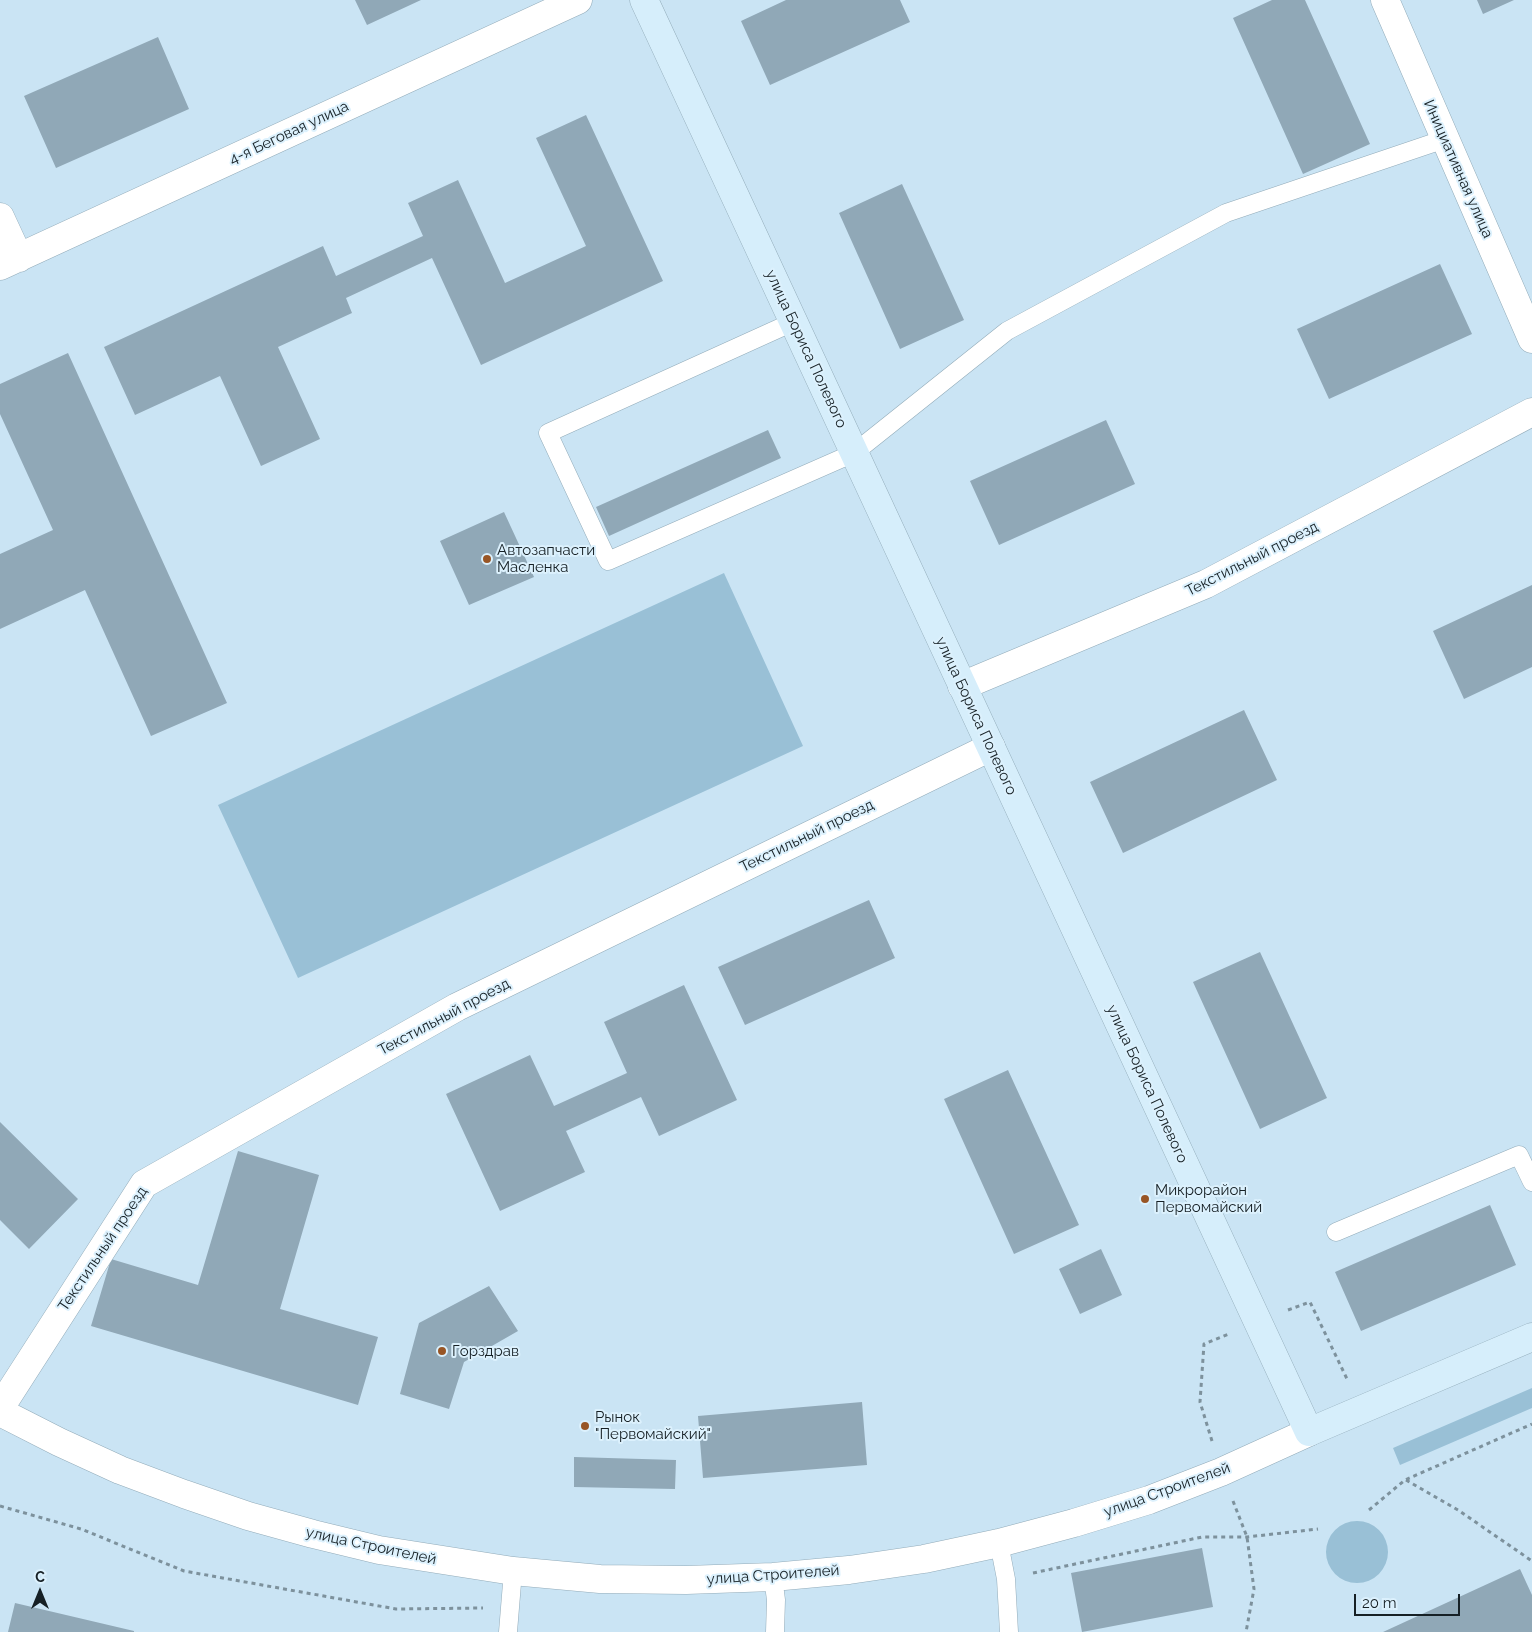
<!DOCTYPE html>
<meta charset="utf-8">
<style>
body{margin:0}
#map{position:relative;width:1532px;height:1632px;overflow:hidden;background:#cae4f4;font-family:Raleway,sans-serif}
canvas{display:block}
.north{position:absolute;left:15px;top:1567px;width:50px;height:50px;-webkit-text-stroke:4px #dcf1fd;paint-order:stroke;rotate:0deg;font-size:14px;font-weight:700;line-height:20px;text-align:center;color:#162025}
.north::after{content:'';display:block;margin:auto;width:18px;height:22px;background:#162025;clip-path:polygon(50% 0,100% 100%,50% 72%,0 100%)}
.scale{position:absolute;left:1354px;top:1594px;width:106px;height:22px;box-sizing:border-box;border:2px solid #162025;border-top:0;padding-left:6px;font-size:15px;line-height:18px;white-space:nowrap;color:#162025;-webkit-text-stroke:4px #dcf1fd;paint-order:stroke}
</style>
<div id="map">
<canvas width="1532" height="1632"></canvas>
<div class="north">С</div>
<div class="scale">20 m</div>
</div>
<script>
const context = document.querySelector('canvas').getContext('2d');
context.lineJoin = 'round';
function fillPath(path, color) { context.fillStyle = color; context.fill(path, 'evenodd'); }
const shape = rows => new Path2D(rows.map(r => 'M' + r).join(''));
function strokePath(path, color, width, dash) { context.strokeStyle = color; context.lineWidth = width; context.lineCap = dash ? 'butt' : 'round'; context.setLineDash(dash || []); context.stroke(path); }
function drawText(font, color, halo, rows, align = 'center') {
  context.font = font + ' Raleway,sans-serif'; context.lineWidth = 4; context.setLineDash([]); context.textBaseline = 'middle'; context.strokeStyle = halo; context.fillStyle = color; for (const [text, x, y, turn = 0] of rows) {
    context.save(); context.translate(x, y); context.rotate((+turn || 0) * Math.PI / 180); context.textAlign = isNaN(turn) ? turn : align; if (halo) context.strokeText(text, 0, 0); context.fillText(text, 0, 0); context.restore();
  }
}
const green = shape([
 [724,573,803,746,298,978,218,805],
 [1532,1388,1532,1408,1400,1465,1393,1448],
 '1326 1552a31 31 0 1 1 62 0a31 31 0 1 1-62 0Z'
]);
const building = shape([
 [355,0,421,0,367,25],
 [786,0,900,0,910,22,770,85,741,21],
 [1272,0,1305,0,1370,144,1303,174,1233,18],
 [1477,0,1514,0,1483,14],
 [158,37,189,109,56,168,24,96],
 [586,115,663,281,481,365,432,258,346,298,352,313,278,347,320,439,261,466,220,376,135,415,104,347,323,246,336,276,423,236,408,203,458,180,505,283,586,246,536,138],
 [902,184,964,320,900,349,839,213],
 [1440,264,1472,334,1329,399,1297,329],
 [68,353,227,703,151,736,85,590,0,629,0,554,53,530,0,414,0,384],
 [1106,420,1135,484,999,545,970,481],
 [768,430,781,458,609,536,596,507],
 [504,512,534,577,469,605,440,541],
 [1532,585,1532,667,1464,699,1433,631],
 [1244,710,1277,780,1123,853,1090,782],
 [869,900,895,958,745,1025,718,967],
 [1260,952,1327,1098,1260,1129,1193,982],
 [684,985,737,1100,659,1136,641,1097,566,1131,585,1172,500,1211,446,1094,530,1055,554,1106,627,1073,604,1022],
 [1008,1070,1079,1225,1014,1254,944,1099],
 [0,1122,78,1199,29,1249,0,1220],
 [238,1151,319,1175,280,1309,378,1337,358,1405,91,1326,111,1259,198,1285],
 [1490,1205,1516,1265,1361,1331,1335,1272],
 [1101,1249,1122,1295,1080,1314,1059,1269],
 [489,1286,518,1331,464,1362,449,1409,400,1394,419,1323],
 [862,1402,867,1465,703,1478,698,1416],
 [574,1457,676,1460,675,1489,574,1487],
 [1202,1548,1213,1607,1082,1632,1071,1573],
 [1520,1569,1532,1595,1532,1632,1383,1632],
 [15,1603,134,1631,134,1632,8,1632]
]);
const path = shape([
 [1288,1310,1310,1302,1348,1381],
 [1212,1441,1200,1402,1204,1344,1229,1334],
 [1406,1480,1458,1510,1532,1561],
 [1233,1501,1247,1537,1254,1589,1246,1632],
 [0,1506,81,1529,184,1571,396,1609,483,1608],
 [1369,1510,1405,1480,1532,1424],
 [1033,1573,1202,1537,1247,1537,1318,1529]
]);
const service = shape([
 [793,322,548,433,608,561,854,453,1007,331,1226,213,1445,139],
 [1336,1232,1519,1155,1532,1182],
 [999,1543,1006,1579,1009,1632],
 [773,1577,776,1600,775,1632],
 [508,1632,513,1571]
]);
const minor = shape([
 [1385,0,1532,339],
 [0,217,19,258],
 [0,266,578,0],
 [962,686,1206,584,1532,412],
 [0,1408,144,1184,457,1007,991,747],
 [0,1412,59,1442,120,1470,184,1494,248,1516,313,1534,379,1550,513,1571,600,1579,686,1580,773,1577,849,1570,924,1559,999,1543,1074,1523,1149,1500,1221,1472,1309,1432]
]);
const secondary = shape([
 [644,0,1309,1432,1532,1337]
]);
const markers = [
 [487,559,5,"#985525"],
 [1145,1199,5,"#985525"],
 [442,1351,5,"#985525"],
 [585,1426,5,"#985525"]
];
const streetNames = [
 ["4-я Беговая улица",289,133,-25],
 ["Инициативная улица",1458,169,66],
 ["улица Бориса Полевого",806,349,65],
 ["Текстильный проезд",1252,559,-27],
 ["улица Бориса Полевого",976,716,65],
 ["Текстильный проезд",807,836,-26],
 ["Текстильный проезд",444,1017,-28],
 ["улица Бориса Полевого",1147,1084,65],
 ["Текстильный проезд",103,1249,-56],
 ["улица Строителей",1167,1490,-20],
 ["улица Строителей",371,1546,12],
 ["улица Строителей",773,1575,-4]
];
const poiNames = [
 ["Автозапчасти",497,550],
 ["Масленка",497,567],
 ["Микрорайон",1155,1190],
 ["Первомайский",1155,1207],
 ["Горздрав",452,1351],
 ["Рынок",595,1417],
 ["\"Первомайский\"",595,1434]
];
fillPath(green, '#99c0d6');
fillPath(building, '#90a8b7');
strokePath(service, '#92abb9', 19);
strokePath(minor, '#92abb9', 29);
strokePath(secondary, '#92abb9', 29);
strokePath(path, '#7d919c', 3, [4, 4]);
strokePath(service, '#fff', 18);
strokePath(minor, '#fff', 28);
strokePath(secondary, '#d6eefb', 28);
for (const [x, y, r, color] of markers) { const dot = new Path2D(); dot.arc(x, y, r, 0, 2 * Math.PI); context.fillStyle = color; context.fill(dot); strokePath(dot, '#dcf1fd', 2); }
drawText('15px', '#162025', '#dcf1fd', streetNames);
drawText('15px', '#162025', '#dcf1fd', poiNames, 'left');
</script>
